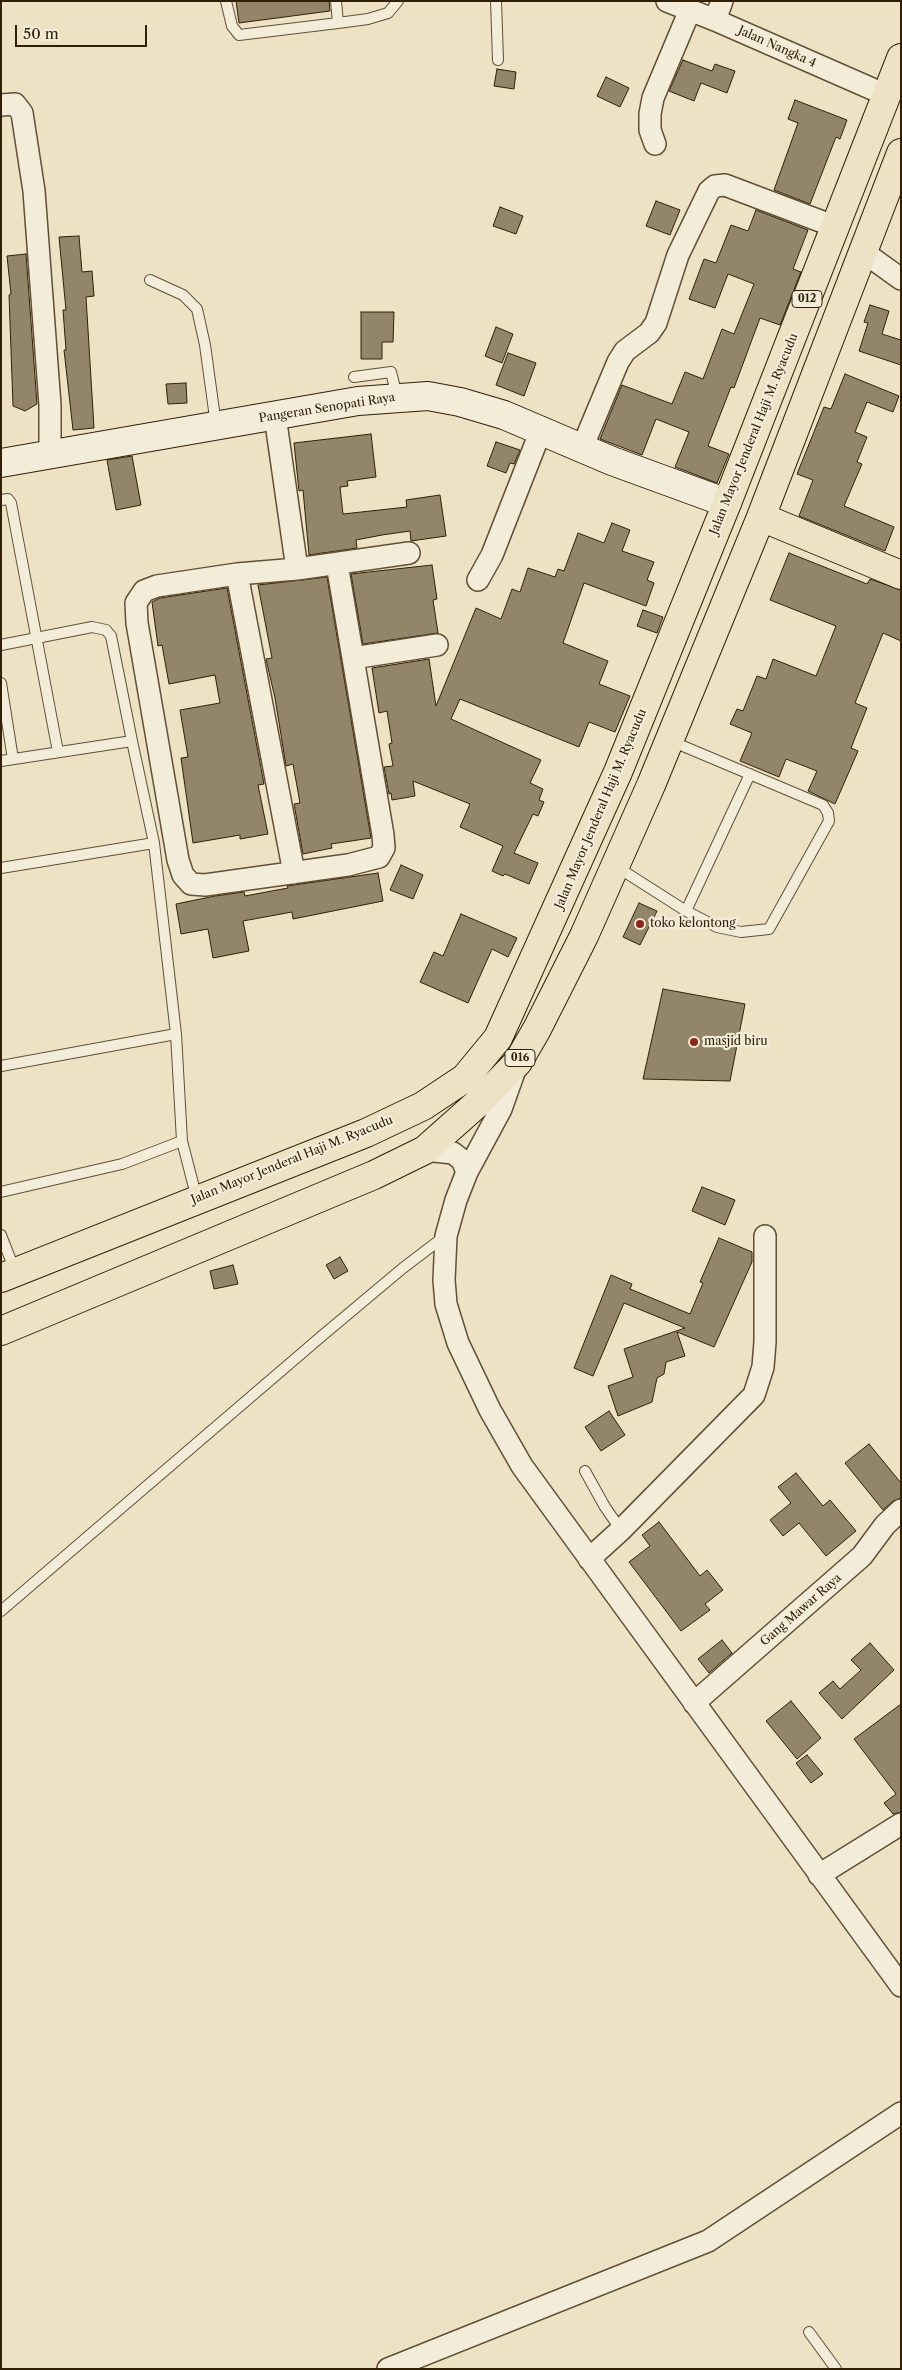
<!DOCTYPE html>
<style>
body{margin:0}
#map{position:relative;width:902px;height:2370px;overflow:hidden;background:#ede2c4;font-family:"Libre Caslon Text",serif}
canvas{display:block}
.frame{position:absolute;inset:0;border:2px solid #312007;pointer-events:none}
.scale{position:absolute;left:15px;top:25px;width:132px;height:22px;box-sizing:border-box;border:2px solid #312007;border-top:0;padding-left:6px;font-size:15px;line-height:18px;white-space:nowrap;color:#312007;-webkit-text-stroke:4px #f3ecd9;paint-order:stroke}
</style>
<div id="map">
<canvas width="902" height="2370"></canvas>
<div class="frame"></div>
<div class="scale">50 m</div>
</div>
<script>
const context = document.querySelector('canvas').getContext('2d');
context.lineJoin = 'round';
function fillPath(path, color) { context.fillStyle = color; context.fill(path, 'evenodd'); }
const shape = rows => new Path2D(rows.map(r => 'M' + r).join(''));
function strokePath(path, color, width, dash) { context.strokeStyle = color; context.lineWidth = width; context.lineCap = dash ? 'butt' : 'round'; context.setLineDash(dash || []); context.stroke(path); }
function drawText(font, color, halo, rows, align = 'center') {
  context.font = font + ' "Libre Caslon Text",serif'; context.lineWidth = 4.5; context.setLineDash([]); context.textBaseline = 'middle'; context.strokeStyle = halo; context.fillStyle = color; for (const [text, x, y, turn = 0] of rows) {
    context.save(); context.translate(x, y); context.rotate((+turn || 0) * Math.PI / 180); context.textAlign = isNaN(turn) ? turn : align; if (halo) context.strokeText(text, 0, 0); context.fillText(text, 0, 0); context.restore();
  }
}
const building = shape([
 [236,1,329,1,330,11,239,23,236,1],
 [683,60,712,71,715,64,735,71,727,93,701,83,694,101,669,91,683,60],
 [497,69,516,72,514,89,494,86,497,69],
 [606,77,629,88,620,107,597,96,606,77],
 [795,100,847,120,840,139,836,137,810,204,774,190,798,123,788,119,795,100],
 [656,201,680,210,670,235,646,226,656,201],
 [500,207,523,216,516,234,493,226,500,207],
 [756,210,808,230,793,269,801,272,780,325,760,318,734,388,731,387,708,446,729,454,717,483,675,467,689,432,656,419,642,455,600,439,622,385,672,404,685,372,703,379,722,329,734,334,754,284,728,274,715,308,689,299,704,259,716,263,731,225,748,231,756,210],
 [79,236,82,272,92,271,94,296,86,297,94,428,73,430,64,350,66,350,63,310,66,310,59,237,79,236],
 [26,254,37,404,25,411,13,406,9,295,11,294,7,256,26,254],
 [870,305,889,311,882,334,901,340,901,365,859,351,868,323,864,322,870,305],
 [361,312,394,312,393,342,382,342,382,359,361,359,361,312],
 [496,327,513,334,502,363,485,356,496,327],
 [508,353,536,363,524,396,496,385,508,353],
 [845,374,899,396,893,412,867,402,855,432,867,437,857,462,862,464,844,506,894,527,885,551,799,516,813,480,797,474,824,407,831,409,845,374],
 [186,383,187,403,168,404,166,384,186,383],
 [371,434,376,477,347,481,348,486,340,487,343,514,407,507,406,500,440,495,446,536,411,541,410,531,382,535,356,540,357,548,309,555,303,490,299,491,294,443,371,434],
 [496,442,520,450,514,464,510,463,506,473,487,466,496,442],
 [132,456,141,505,116,510,107,460,132,456],
 [612,523,630,530,622,551,654,562,647,580,654,583,646,606,584,583,563,643,608,661,599,684,630,696,615,732,589,722,579,747,460,699,451,719,541,760,530,783,543,789,539,800,544,802,538,816,533,814,514,853,538,863,529,884,505,874,503,876,492,871,503,846,460,827,470,804,413,781,415,796,392,800,391,793,389,794,384,767,393,766,389,744,392,743,387,711,379,713,372,668,429,659,436,706,476,608,501,619,512,589,520,592,528,568,555,577,558,569,564,571,578,533,604,543,612,523],
 [789,553,867,584,870,579,901,590,901,641,883,633,855,703,867,708,851,748,858,751,835,804,808,791,817,771,786,759,779,777,740,761,752,733,730,724,737,709,743,711,757,676,766,679,773,659,816,676,836,626,770,600,789,553],
 [432,565,437,599,433,600,438,633,363,644,351,574,432,565],
 [327,577,371,838,331,844,332,848,303,854,294,804,300,803,293,764,286,766,275,698,266,659,272,658,258,585,327,577],
 [227,588,264,784,258,785,268,834,240,839,240,835,193,843,181,758,188,757,180,710,220,703,215,675,169,684,162,645,158,646,152,602,160,598,227,588],
 [643,610,663,617,657,633,637,626,643,610],
 [401,865,423,875,413,899,390,890,401,865],
 [378,873,383,901,293,919,292,912,243,921,249,951,213,958,208,929,181,934,176,904,215,896,244,892,245,896,288,888,287,886,378,873],
 [639,903,657,911,640,945,623,937,639,903],
 [461,914,517,938,508,957,492,949,468,1003,420,982,434,952,443,956,461,914],
 [663,989,745,1004,730,1081,643,1079,663,989],
 [702,1187,735,1200,725,1225,692,1211,702,1187],
 [719,1238,752,1252,752,1262,714,1347,677,1332,685,1356,666,1362,664,1374,657,1378,652,1402,618,1416,608,1386,633,1377,624,1349,685,1328,624,1303,593,1376,574,1368,611,1275,632,1284,630,1289,690,1314,703,1283,700,1282,719,1238],
 [340,1257,348,1271,334,1279,326,1265,340,1257],
 [233,1265,238,1284,214,1289,210,1271,233,1265],
 [609,1411,625,1435,601,1451,585,1427,609,1411],
 [869,1444,901,1483,901,1498,893,1501,883,1510,845,1463,869,1444],
 [796,1473,823,1506,830,1500,856,1531,826,1556,799,1523,783,1536,770,1520,791,1503,778,1487,796,1473],
 [659,1522,700,1576,707,1570,723,1590,705,1604,710,1610,681,1631,629,1562,650,1546,642,1535,659,1522],
 [722,1640,732,1653,709,1673,698,1659,722,1640],
 [870,1643,894,1670,842,1719,819,1693,833,1681,840,1689,861,1670,851,1660,870,1643],
 [791,1701,821,1738,797,1759,766,1721,791,1701],
 [901,1704,901,1812,893,1814,884,1803,896,1794,854,1739,901,1704],
 [807,1755,823,1774,811,1783,796,1763,807,1755]
]);
const lane = shape([
 [226,1,232,26,239,35,338,23,336,1],
 [496,1,498,60],
 [338,23,368,19,388,13,398,1],
 [150,280,183,295,197,309,205,345,216,425],
 [354,377,391,372,397,396],
 [1,500,8,499,11,503,58,752],
 [1,645,92,627,106,630,111,636,132,741],
 [1,683,13,759],
 [1,761,132,741,154,843,176,1034,182,1141,197,1199],
 [617,867,686,911,717,927,741,932,769,929,829,821,828,813,823,805,671,741],
 [1,868,154,843],
 [686,911,750,774],
 [1,1066,176,1034],
 [1,1192,122,1164,182,1141],
 [1,1235,15,1271],
 [585,1471,605,1507,621,1530],
 [1,1611,323,1335,403,1268,445,1236],
 [809,2332,836,2369]
]);
const street = shape([
 [667,1,715,20,886,95],
 [715,20,722,1],
 [1,105,15,104,22,113,34,191,50,405,50,455],
 [655,144,650,130,650,114,653,98,690,10],
 [862,251,901,279],
 [275,416,297,569],
 [582,448,618,362,625,351,649,333,656,323,678,255,709,191,715,186,725,185,836,227],
 [337,564,383,835,384,848,379,857,348,865,205,885,191,884,183,875,178,860,137,623,136,603,144,591,157,586,237,574,297,569,409,553],
 [237,574,294,873],
 [478,580,492,555,541,430],
 [353,658,437,645],
 [517,1064,501,1109,467,1172,456,1200,446,1236,444,1280,446,1304,458,1343,490,1410,522,1466,901,1986],
 [425,1150,453,1153,462,1160,467,1172],
 [589,1559,621,1530,754,1395,763,1367,765,1342,765,1236],
 [694,1703,862,1556,885,1525,901,1510],
 [819,1875,901,1824],
 [388,2369,708,2241,901,2113]
]);
const secondary = shape([
 [1,463,358,401,428,396,460,402,504,415,612,461,727,503]
]);
const primary = shape([
 [761,517,901,575],
 [1,1278,366,1133,423,1106,465,1078,498,1038,618,772,727,503,901,58],
 [1,1331,374,1175,425,1150,479,1102,518,1062,537,1029,584,936,651,785,761,517,901,153]
]);
const markers = [
 [640,924,5,"#8f2418"],
 [694,1042,5,"#8f2418"]
];
const shields = [
 [807,299,30],
 [520,1058,30]
];
const shieldNames = [
 ["012",807,299],
 ["016",520,1058]
];
const streetNames = [
 ["Jalan Nangka 4",777,47,24],
 ["Pangeran Senopati Raya",327,408,-9],
 ["Jalan Mayor Jenderal Haji M. Ryacudu",754,434,-68],
 ["Jalan Mayor Jenderal Haji M. Ryacudu",601,809,-67],
 ["Jalan Mayor Jenderal Haji M. Ryacudu",292,1160,-22],
 ["Gang Mawar Raya",801,1610,-41]
];
const poiNames = [
 ["toko kelontong",650,924],
 ["masjid biru",704,1042]
];
fillPath(building, '#938569');
strokePath(building, '#312007', 1);
strokePath(lane, '#605036', 12);
strokePath(street, '#605036', 24);
strokePath(secondary, '#312007', 30);
strokePath(primary, '#312007', 30);
strokePath(lane, '#f3ecd9', 10);
strokePath(street, '#f3ecd9', 21);
strokePath(secondary, '#f3ecd9', 28);
strokePath(primary, '#ede2c4', 28);
for (const [x, y, r, color] of markers) { const dot = new Path2D(); dot.arc(x, y, r, 0, 2 * Math.PI); context.fillStyle = color; context.fill(dot); strokePath(dot, '#f3ecd9', 2); }
for (const [x, y, w] of shields) { const box = new Path2D(); box.roundRect(x - w / 2, y - 8.5, w, 17, 4); context.fillStyle = '#f3ecd9'; context.fill(box); strokePath(box, '#312007', 1); }
drawText('bold 11px', '#312007', null, shieldNames);
drawText('12px', '#312007', '#f3ecd9', streetNames);
drawText('12px', '#312007', '#f3ecd9', poiNames, 'left');
</script>
